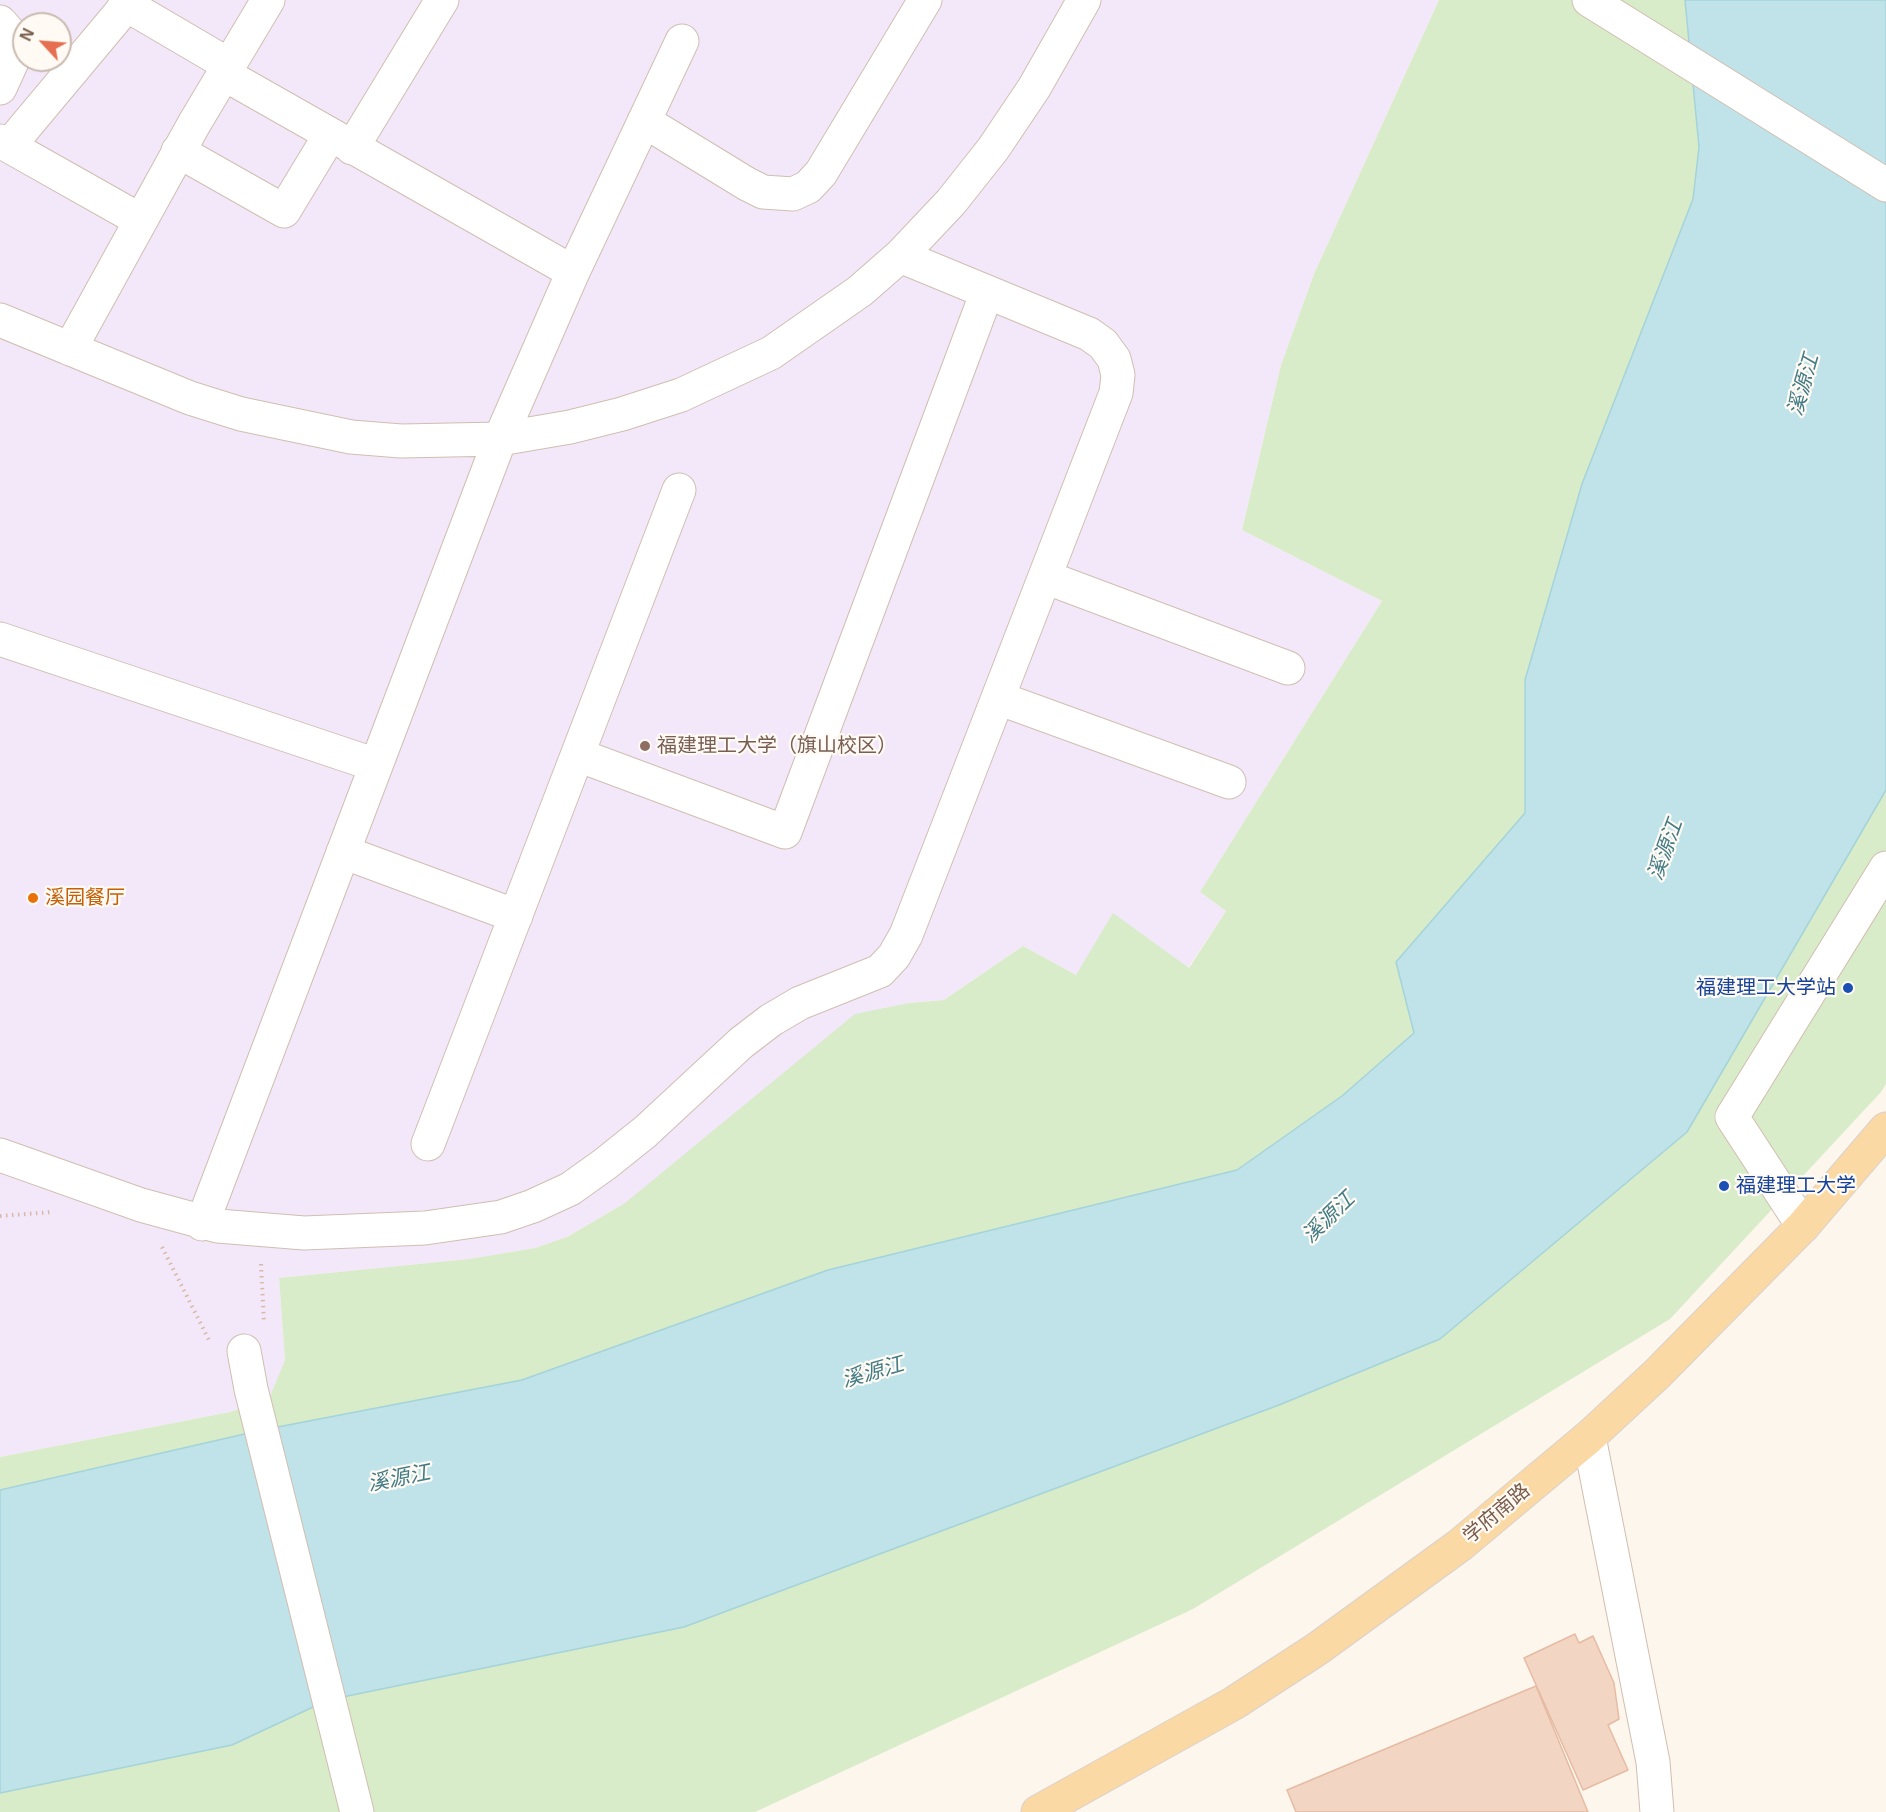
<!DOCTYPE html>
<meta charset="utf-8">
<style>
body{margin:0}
#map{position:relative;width:1886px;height:1812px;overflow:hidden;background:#fdf6ec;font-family:Arial,sans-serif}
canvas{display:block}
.north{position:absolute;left:12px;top:12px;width:60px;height:60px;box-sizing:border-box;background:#fffaf3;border:2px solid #cabbb1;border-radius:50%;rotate:296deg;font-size:16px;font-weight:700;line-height:24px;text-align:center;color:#7a5c4d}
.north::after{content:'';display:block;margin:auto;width:21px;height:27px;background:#e76f51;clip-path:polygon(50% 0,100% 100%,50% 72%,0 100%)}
</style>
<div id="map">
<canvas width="1886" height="1812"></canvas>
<div class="north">N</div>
</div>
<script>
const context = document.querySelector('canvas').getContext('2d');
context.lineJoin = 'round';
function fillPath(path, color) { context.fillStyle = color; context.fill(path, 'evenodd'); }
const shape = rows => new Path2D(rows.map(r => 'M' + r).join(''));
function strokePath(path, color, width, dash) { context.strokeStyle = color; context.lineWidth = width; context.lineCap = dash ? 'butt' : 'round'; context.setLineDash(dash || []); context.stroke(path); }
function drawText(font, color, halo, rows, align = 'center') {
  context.font = font + ' Arial,"Noto Sans SC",sans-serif'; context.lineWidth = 4.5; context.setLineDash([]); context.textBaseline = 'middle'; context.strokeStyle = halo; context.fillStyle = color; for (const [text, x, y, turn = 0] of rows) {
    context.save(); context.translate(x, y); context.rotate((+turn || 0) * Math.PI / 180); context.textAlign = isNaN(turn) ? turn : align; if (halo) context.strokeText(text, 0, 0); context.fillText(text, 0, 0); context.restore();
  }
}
const education = shape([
 [0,0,1439,0,1314,274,1281,365,1242,530,1382,601,1200,892,1226,911,1188,968,1076,975,1023,946,944,1000,909,1003,625,1203,567,1237,535,1248,469,1259,279,1278,285,1360,270,1399,230,1412,0,1457],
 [24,24,60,24,60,60,24,60]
]);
const green = shape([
 [1439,0,1886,0,1886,1084,1881,1092,1670,1319,1193,1609,755,1812,0,1812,0,1457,230,1412,269,1399,285,1360,279,1278,469,1259,535,1248,567,1237,625,1203,855,1014,909,1003,944,1000,1023,946,1076,975,1113,913,1189,968,1226,911,1200,892,1382,601,1242,530,1281,365,1314,274]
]);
const water = shape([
 [1685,0,1886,0,1886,790,1687,1132,1440,1339,1279,1405,684,1627,328,1700,232,1745,0,1793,0,1490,262,1430,522,1380,828,1270,1237,1170,1342,1096,1414,1033,1396,962,1525,813,1525,680,1582,484,1693,199,1699,147,1685,0]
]);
const building = shape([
 [1575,1634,1579,1643,1593,1636,1614,1683,1619,1719,1608,1725,1628,1770,1583,1790,1524,1658,1575,1634],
 [1536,1686,1588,1812,1296,1812,1287,1790,1536,1686]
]);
const path = shape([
 [0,1216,52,1212],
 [162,1247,210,1342],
 [261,1264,264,1323]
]);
const minor = shape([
 [1589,0,1886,185],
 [125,4,229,65],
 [0,22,15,39,16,53,0,88],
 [224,74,573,272],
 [644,121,747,184,763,192,793,194,808,187,821,173,925,0],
 [0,141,140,220],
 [9,146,121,12,128,0],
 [352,148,442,0],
 [178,151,284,211,330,135],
 [0,320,190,398,241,414,351,437,401,441,500,439,570,427,622,414,681,395,771,353,860,291,900,256,951,202,993,149,1034,88,1084,0],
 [70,349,194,124,268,0],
 [1045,577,1288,668],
 [0,639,376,765],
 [998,698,1229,782],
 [578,755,785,832,987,292],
 [343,852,516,916],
 [428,1144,679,490],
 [0,1155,141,1205,218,1226,304,1233,425,1228,501,1217,533,1206,570,1189,605,1164,645,1132,741,1043,771,1020,800,1003,880,971,894,956,906,935,1116,393,1118,375,1114,359,1103,344,1089,334,900,256],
 [202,1224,500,439,573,272,682,41],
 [1803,1226,1732,1117,1886,868],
 [244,1351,251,1389,357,1812],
 [1589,1437,1653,1762,1657,1812]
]);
const major = shape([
 [1038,1812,1234,1703,1317,1649,1460,1545,1589,1437,1657,1374,1803,1226,1886,1129]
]);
const markers = [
 [645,746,6,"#8d6e63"],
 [33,898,6,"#e8710a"],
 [1848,988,6,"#1a4fb4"],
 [1724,1186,6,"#1a4fb4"]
];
const educationNames = [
 ["福建理工大学（旗山校区）",657,746]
];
const foodNames = [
 ["溪园餐厅",45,898]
];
const transitNames = [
 ["福建理工大学站",1836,988],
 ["福建理工大学",1736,1186,"left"]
];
const streetNames = [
 ["学府南路",1497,1514,-40]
];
const waterNames = [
 ["溪源江",1804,385,-74],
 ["溪源江",1666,850,-70],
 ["溪源江",1329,1218,-44],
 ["溪源江",873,1373,-16],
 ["溪源江",399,1479,-11]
];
fillPath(education, '#f3e8fa');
fillPath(green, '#d8ecc9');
fillPath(water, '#bfe3e8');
strokePath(water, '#a5d3da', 1.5);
fillPath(building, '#f3d5c3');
strokePath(building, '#e6bba3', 1.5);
strokePath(minor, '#d1beb0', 35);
strokePath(major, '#dad1cd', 35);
strokePath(path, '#d9b8a5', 4, [1.5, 4.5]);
strokePath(minor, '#fff', 33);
strokePath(major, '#fbd9a5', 33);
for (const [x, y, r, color] of markers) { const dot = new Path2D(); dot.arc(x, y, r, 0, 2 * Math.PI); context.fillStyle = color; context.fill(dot); strokePath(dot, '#fffaf3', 2); }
drawText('20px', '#785e54', '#fffaf3', educationNames, 'left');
drawText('20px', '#c56008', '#fffaf3', foodNames, 'left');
drawText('20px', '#164399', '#fffaf3', transitNames, 'right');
drawText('20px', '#7a5c4d', '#fffaf3', streetNames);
drawText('italic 21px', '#437c86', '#fffaf3', waterNames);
</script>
